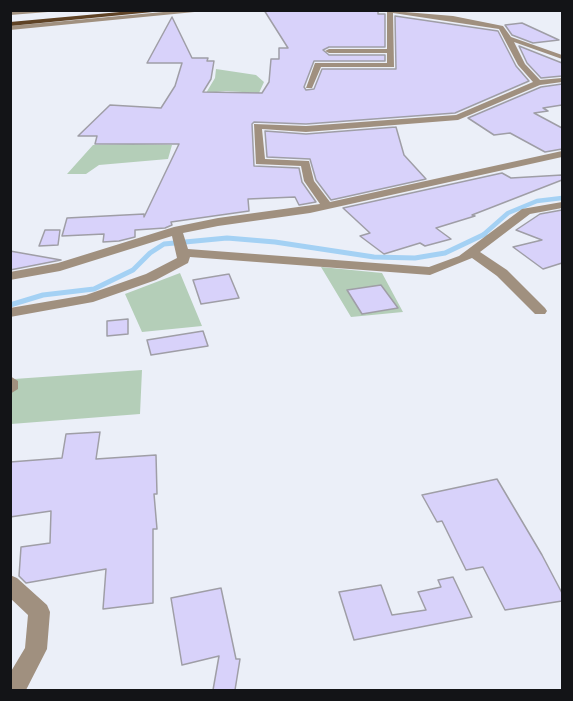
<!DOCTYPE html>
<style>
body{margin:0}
#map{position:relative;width:573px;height:701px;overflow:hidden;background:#ebeff8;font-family:"Sofia Sans Condensed",sans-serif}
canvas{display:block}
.frame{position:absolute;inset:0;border:12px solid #131417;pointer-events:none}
</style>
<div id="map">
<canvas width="573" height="701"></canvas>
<div class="frame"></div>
</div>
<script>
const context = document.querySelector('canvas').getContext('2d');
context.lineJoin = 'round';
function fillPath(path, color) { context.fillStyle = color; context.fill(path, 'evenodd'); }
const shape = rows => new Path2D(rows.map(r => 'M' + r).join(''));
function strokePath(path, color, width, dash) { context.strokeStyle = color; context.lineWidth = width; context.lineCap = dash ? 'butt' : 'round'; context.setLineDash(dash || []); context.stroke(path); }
const green = shape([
 [216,69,256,75,264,82,259,93,226,91,206,93,215,78],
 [93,145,133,144,172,145,168,159,99,165,86,174,67,174],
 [321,267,382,273,403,312,351,317],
 [180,273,202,326,142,332,125,294],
 [142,370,140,414,11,424,11,391,14,379]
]);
const streamFar1 = shape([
 [483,235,508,213,537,201,562,198]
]);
const stream = shape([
 [10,305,43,295,94,289,133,270,150,253,164,244,227,238,275,242,374,257,415,258,445,253,485,234]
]);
const building = shape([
 [264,10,378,10,378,14,385,14,385,47,329,47,323,50,329,55,385,55,385,61,314,61,304,87,306,90,314,89,322,69,396,69,395,16,498,31,516,66,529,81,455,113,306,124,254,122,252,124,254,166,299,168,302,182,316,202,299,205,295,197,248,199,249,211,171,222,172,225,165,228,135,230,135,237,119,241,103,242,104,234,62,236,67,218,144,214,144,217,179,144,95,144,97,136,78,136,110,105,161,108,175,86,182,63,147,63,172,17,192,58,208,58,207,61,214,61,211,79,203,92,262,93,269,82,271,59,279,59,279,48,288,48,264,10],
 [522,23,559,40,533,43,512,35,505,25,522,23],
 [519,46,562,63,562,76,541,78,527,63,519,46],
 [562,84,562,105,543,108,548,111,534,113,562,128,562,149,545,152,510,133,494,135,468,118,541,87,562,84],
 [396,127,404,155,426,179,331,200,316,180,310,159,267,157,265,131,306,134,396,127],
 [502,173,511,178,562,175,562,180,472,215,475,216,436,228,451,239,425,246,420,243,384,254,360,236,370,233,343,208,502,173],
 [562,210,562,263,543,269,513,247,542,240,516,230,540,214,562,210],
 [45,230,60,230,58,245,39,246,45,230],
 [10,251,61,260,10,270,10,251],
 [229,274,239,298,201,304,193,280,229,274],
 [381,285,398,308,362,314,347,290,381,285],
 [128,319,128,334,107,336,107,321,128,319],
 [203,331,208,346,151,355,147,340,203,331],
 [100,432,96,459,156,455,157,494,154,494,157,529,153,529,153,603,103,609,106,569,26,583,19,576,21,547,50,543,51,511,10,517,10,462,62,458,66,434,100,432],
 [497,479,542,555,562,593,562,601,505,610,483,567,466,570,442,521,437,522,422,495,497,479],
 [453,577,472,617,354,640,339,592,381,585,392,615,426,610,418,592,441,587,438,580,453,577],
 [221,588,236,659,240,659,235,690,213,690,219,656,182,665,171,598,221,588]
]);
const minor = shape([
 [51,10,48,12,10,15,10,11,51,10],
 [185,10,215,10,10,30,10,26,185,10],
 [381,10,453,16,503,26,511,37,562,55,562,59,514,42,525,64,540,80,562,78,562,82,540,85,458,120,306,132,262,129,265,159,309,161,314,181,330,202,562,151,562,157,310,213,218,226,183,233,188,249,429,267,459,256,522,209,562,202,562,208,530,214,480,252,507,270,545,308,547,311,545,314,535,314,497,276,472,258,430,275,190,257,188,263,156,280,93,302,10,317,10,308,86,295,146,274,177,258,172,236,60,271,10,280,10,272,58,263,174,227,218,218,320,204,304,181,301,166,256,164,254,124,306,126,456,115,533,82,518,65,499,29,393,13,394,67,321,67,312,88,306,88,315,63,387,63,387,53,329,53,325,51,329,49,387,49,387,12,381,10],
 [10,376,18,381,18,389,10,394,10,376],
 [10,575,17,578,47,605,50,612,47,649,26,690,10,690,10,673,25,648,28,615,10,598,10,575]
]);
const major = shape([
 [142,10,173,10,10,26,10,22,142,10]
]);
fillPath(green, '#b4ceb8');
strokePath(streamFar1, '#a4d1f4', 4.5);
strokePath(stream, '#a4d1f4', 5);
fillPath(building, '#d8d2fa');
strokePath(building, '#9f9ea6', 1.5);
fillPath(minor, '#a0907f');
fillPath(major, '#5e4225');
</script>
